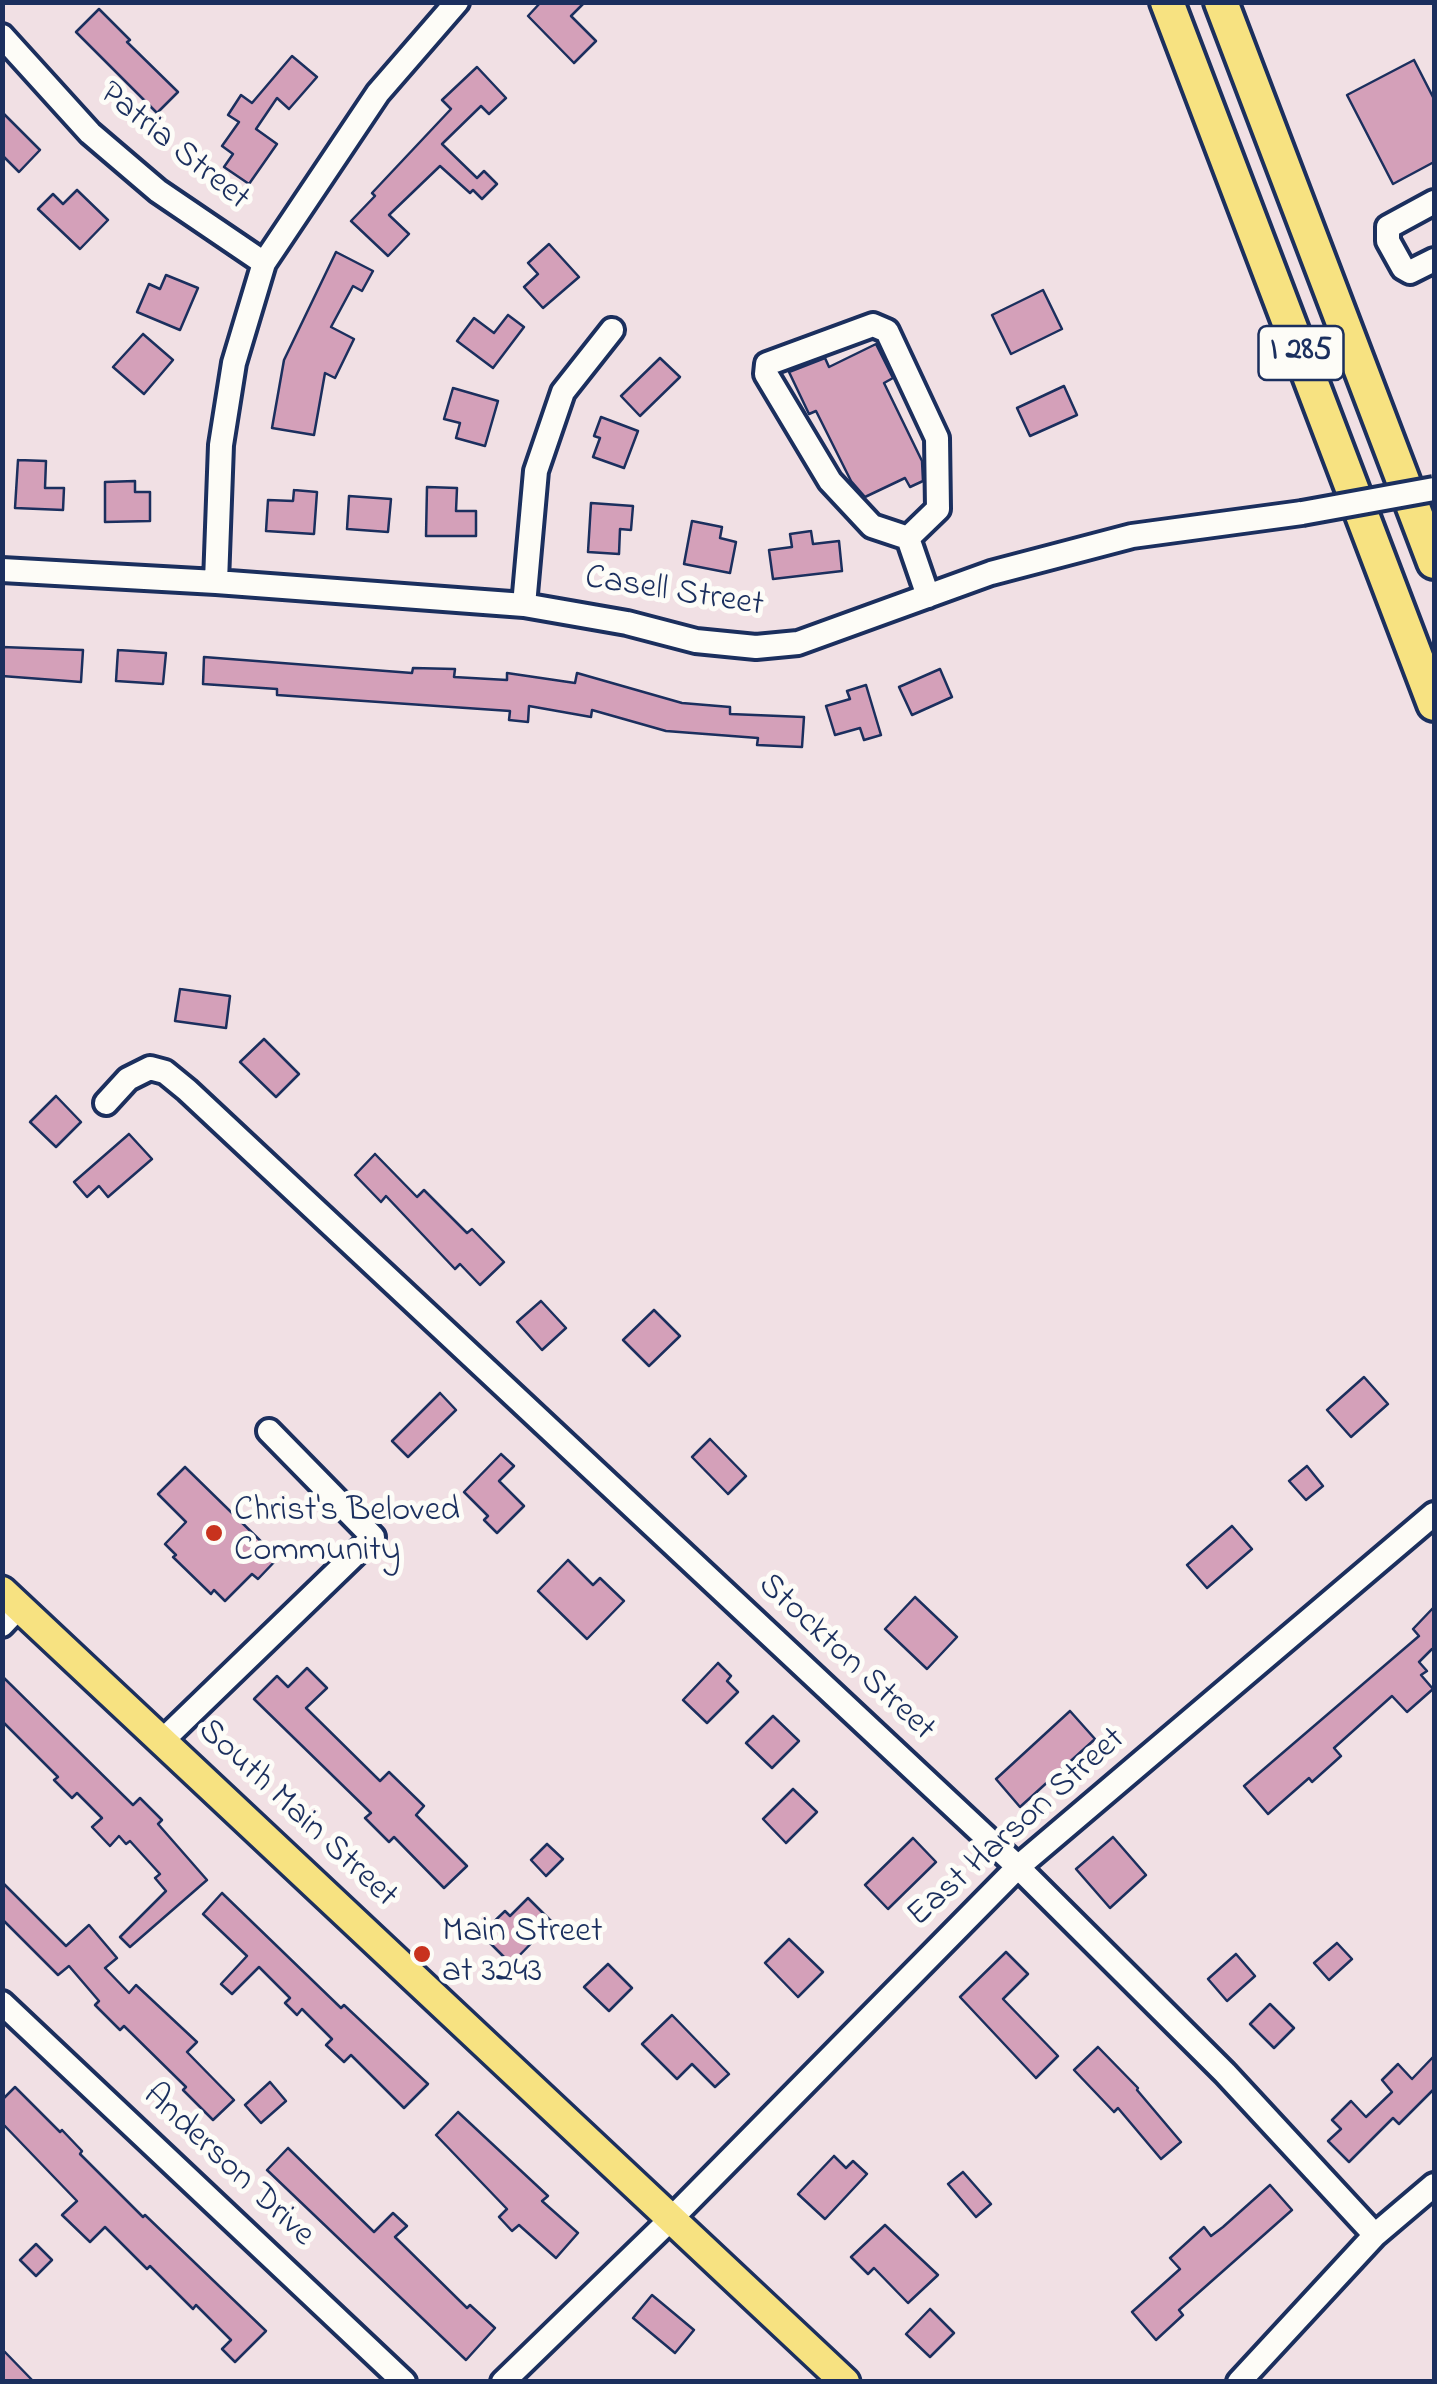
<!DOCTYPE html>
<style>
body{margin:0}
#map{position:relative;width:1437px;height:2384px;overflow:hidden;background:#f1e0e4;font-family:"Indie Flower",sans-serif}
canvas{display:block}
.frame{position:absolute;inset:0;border:5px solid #1b2f5e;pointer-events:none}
</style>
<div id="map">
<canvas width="1437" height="2384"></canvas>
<div class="frame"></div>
</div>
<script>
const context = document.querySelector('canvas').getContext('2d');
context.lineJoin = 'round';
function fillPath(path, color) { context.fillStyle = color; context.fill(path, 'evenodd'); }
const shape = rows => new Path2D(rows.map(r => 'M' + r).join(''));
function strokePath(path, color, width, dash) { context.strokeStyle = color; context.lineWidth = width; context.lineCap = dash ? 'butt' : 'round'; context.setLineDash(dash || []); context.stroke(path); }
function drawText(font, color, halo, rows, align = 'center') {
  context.font = font + ' "Indie Flower",sans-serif'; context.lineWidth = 10; context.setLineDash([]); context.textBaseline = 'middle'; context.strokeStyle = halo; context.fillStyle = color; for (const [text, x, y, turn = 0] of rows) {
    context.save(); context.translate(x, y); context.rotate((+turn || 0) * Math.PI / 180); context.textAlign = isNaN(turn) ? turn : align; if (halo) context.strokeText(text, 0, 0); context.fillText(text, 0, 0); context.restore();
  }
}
const building = shape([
 [541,2,585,2,571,16,596,41,574,63,528,16,541,2],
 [99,9,130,40,127,42,178,92,157,113,76,32,99,9],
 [292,56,317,77,289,109,277,98,256,129,277,144,249,184,224,167,233,154,222,146,239,122,228,115,241,95,252,103,292,56],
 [1414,60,1434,99,1434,162,1393,184,1347,95,1414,60],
 [477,67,506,98,489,114,481,106,442,144,477,178,484,171,497,184,482,199,473,190,470,193,440,166,389,215,409,234,388,256,351,221,375,196,372,193,451,109,442,100,477,67],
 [2,112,40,150,19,172,2,155,2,112],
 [77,190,108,220,80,249,38,209,53,194,63,204,77,190],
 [549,244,579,277,543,308,524,287,538,274,528,263,549,244],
 [336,252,373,271,362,291,353,286,331,327,354,339,335,378,325,373,314,435,272,428,284,360,336,252],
 [166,275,198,288,180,330,137,312,149,284,160,289,166,275],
 [1043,290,1062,329,1011,354,992,315,1043,290],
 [508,315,524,327,493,368,457,341,474,318,494,333,508,315],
 [143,334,173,360,144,394,113,367,143,334],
 [876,344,893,378,884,383,922,461,923,481,910,487,905,478,865,497,851,481,816,411,809,414,789,372,825,358,829,367,876,344],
 [660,358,680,377,640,416,621,396,660,358],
 [1064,386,1077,415,1030,436,1017,408,1064,386],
 [453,388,498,401,485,446,456,438,460,423,444,419,453,388],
 [601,417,638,431,624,468,593,457,600,438,594,436,601,417],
 [18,460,46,461,45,488,64,488,63,510,15,508,18,460],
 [135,481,135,492,150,492,150,521,105,522,105,482,135,481],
 [427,487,457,488,456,511,476,511,476,536,426,536,427,487],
 [294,490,317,492,314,534,266,531,268,500,293,501,294,490],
 [349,496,391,499,388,532,347,529,349,496],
 [591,503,633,506,631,530,620,529,619,554,588,552,591,503],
 [692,521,722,527,720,538,736,542,730,573,684,564,692,521],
 [811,531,813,544,839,541,842,571,773,579,769,550,792,547,790,534,811,531],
 [2,647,83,650,81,682,2,676,2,647],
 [118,650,166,653,163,684,116,681,118,650],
 [204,657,412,673,413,668,455,669,454,677,507,680,507,673,575,683,577,673,682,703,730,707,730,714,804,717,802,747,757,745,758,738,666,731,592,710,591,717,529,706,528,722,509,720,510,711,277,695,277,689,203,684,204,657],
 [940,669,952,697,912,715,899,687,940,669],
 [866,685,881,735,864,740,860,728,835,735,826,706,850,699,847,691,866,685],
 [180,989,230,996,226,1028,175,1021,180,989],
 [264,1039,299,1074,276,1097,240,1062,264,1039],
 [56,1096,81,1122,56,1147,30,1122,56,1096],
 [129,1134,152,1159,108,1197,99,1186,87,1197,74,1182,129,1134],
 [375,1154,417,1197,424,1190,467,1233,472,1229,504,1262,480,1285,460,1264,455,1269,386,1196,381,1202,355,1175,375,1154],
 [541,1301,566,1328,542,1350,517,1322,541,1301],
 [654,1310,680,1336,649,1366,623,1340,654,1310],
 [1364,1377,1388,1404,1351,1437,1327,1410,1364,1377],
 [440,1393,456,1410,408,1457,392,1441,440,1393],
 [710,1439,746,1476,728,1494,692,1457,710,1439],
 [501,1454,514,1466,499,1481,524,1506,497,1533,484,1520,488,1516,464,1492,501,1454],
 [1307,1466,1323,1486,1306,1500,1289,1481,1307,1466],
 [185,1467,278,1558,258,1579,252,1574,225,1601,214,1590,211,1594,173,1557,176,1555,165,1544,186,1522,158,1494,185,1467],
 [1232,1526,1252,1549,1207,1588,1187,1565,1232,1526],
 [568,1560,593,1585,600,1578,624,1601,587,1639,538,1591,568,1560],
 [915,1597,957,1637,927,1669,885,1629,915,1597],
 [1434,1607,1434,1651,1432,1649,1419,1662,1427,1671,1421,1675,1433,1689,1407,1712,1392,1696,1334,1748,1341,1756,1312,1782,1309,1778,1268,1814,1244,1786,1419,1636,1413,1629,1434,1607],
 [718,1663,731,1676,727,1681,738,1692,707,1723,683,1700,718,1663],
 [307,1668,327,1688,306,1708,380,1781,389,1772,424,1806,416,1815,467,1866,444,1888,394,1837,389,1842,365,1818,371,1813,254,1699,277,1676,288,1687,307,1668],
 [2,1676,133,1805,140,1798,162,1820,158,1824,207,1880,130,1947,120,1937,166,1891,155,1878,160,1874,130,1841,126,1844,119,1836,110,1846,92,1827,102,1818,77,1793,72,1798,54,1780,58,1777,2,1721,2,1676],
 [1070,1711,1095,1739,1020,1807,996,1779,1070,1711],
 [773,1716,799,1741,772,1768,746,1743,773,1716],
 [793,1789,817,1812,786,1843,763,1819,793,1789],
 [1113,1837,1146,1875,1110,1908,1076,1869,1113,1837],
 [913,1838,936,1862,888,1909,865,1885,913,1838],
 [547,1844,563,1859,546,1876,531,1860,547,1844],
 [2,1882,66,1946,89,1925,117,1958,105,1968,129,1993,136,1985,197,2042,187,2052,234,2100,213,2120,183,2090,186,2087,124,2026,120,2030,95,2005,99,2001,69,1966,58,1975,2,1919,2,1882],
 [222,1893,341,2008,344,2005,428,2084,404,2108,351,2055,344,2062,326,2045,332,2039,302,2009,297,2015,285,2003,290,1998,259,1967,232,1994,221,1984,247,1956,203,1914,222,1893],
 [528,1898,552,1922,511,1964,481,1934,505,1911,510,1916,528,1898],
 [789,1939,823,1972,798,1997,765,1963,789,1939],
 [1337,1943,1352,1959,1329,1980,1314,1963,1337,1943],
 [1006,1952,1028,1974,1003,1999,1058,2056,1036,2078,960,1997,1006,1952],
 [1236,1954,1255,1976,1227,2001,1208,1979,1236,1954],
 [608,1964,632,1988,609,2011,584,1987,608,1964],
 [1270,2004,1294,2028,1274,2048,1250,2024,1270,2004],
 [672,2015,729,2074,715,2087,692,2064,677,2079,642,2044,672,2015],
 [1098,2047,1138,2088,1137,2090,1181,2142,1161,2159,1118,2108,1114,2112,1074,2070,1098,2047],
 [1434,2056,1434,2089,1399,2124,1393,2118,1349,2162,1328,2141,1341,2129,1332,2120,1351,2101,1366,2117,1392,2092,1382,2080,1398,2064,1412,2079,1434,2056],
 [270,2082,286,2101,261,2123,245,2105,270,2082],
 [15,2087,60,2132,62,2130,82,2151,80,2154,143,2217,145,2215,266,2331,235,2362,222,2349,231,2340,196,2305,193,2309,150,2266,147,2269,105,2227,90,2242,62,2215,77,2201,2,2123,2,2100,15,2087],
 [458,2112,548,2196,542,2201,578,2233,556,2258,519,2225,512,2231,499,2217,507,2209,436,2135,458,2112],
 [288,2148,374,2232,393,2213,407,2226,395,2237,467,2308,470,2305,495,2328,466,2360,267,2170,288,2148],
 [834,2156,846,2168,853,2161,867,2174,825,2219,798,2194,834,2156],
 [963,2172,991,2204,976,2217,948,2184,963,2172],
 [1270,2185,1292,2210,1179,2310,1183,2315,1156,2340,1132,2312,1180,2269,1170,2258,1204,2227,1211,2236,1223,2227,1270,2185],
 [885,2225,938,2275,908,2303,874,2268,868,2274,851,2257,885,2225],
 [36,2244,52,2260,36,2276,20,2260,36,2244],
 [652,2295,694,2330,675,2353,633,2318,652,2295],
 [930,2309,954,2333,930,2357,906,2334,930,2309],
 [2,2349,34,2382,2,2382,2,2349]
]);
const minor = shape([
 [2,36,90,133,158,191,264,263],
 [1434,202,1388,227,1388,241,1403,268,1410,272,1434,260],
 [908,538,938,509,937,438,887,331,873,325,767,364,766,374,830,481,872,526,908,538,928,596],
 [2,570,216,582,524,605,627,623,696,641,756,647,798,643,991,573,1132,536,1302,513],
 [216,582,221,445,234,363,264,263,378,93,457,2],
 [524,605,536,471,563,392,612,330],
 [106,1103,128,1079,150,1068,165,1072,187,1090,1018,1867,1225,2073,1375,2235],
 [2,1625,19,1607],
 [162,1741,373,1537,269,1431],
 [2,2003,404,2382],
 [503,2382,671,2219,1018,1867,1434,1514],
 [1239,2382,1375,2235,1434,2185]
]);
const major = shape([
 [2,1591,845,2382]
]);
const highway = shape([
 [1167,2,1434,704],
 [1221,2,1434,562]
]);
const minorBridge = shape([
 [1302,513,1434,489]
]);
const markers = [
 [214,1533,10,"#c8321e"],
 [422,1954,10,"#c8321e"]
];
const shields = [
 [1301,353,85]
];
const shieldNames = [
 ["I 285",1301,353]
];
const streetNames = [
 ["Patria Street",173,148,39],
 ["Casell Street",674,594,9],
 ["Stockton Street",845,1659,43],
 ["South Main Street",296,1815,43],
 ["East Harson Street",1018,1829,-42],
 ["Anderson Drive",227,2167,43]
];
const poiNames = [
 ["Christ's Beloved",234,1513],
 ["Community",234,1553],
 ["Main Street",442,1934],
 ["at 3243",442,1974]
];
fillPath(building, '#d4a0b9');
strokePath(building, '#1b2f5e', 2.5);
strokePath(minor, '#1b2f5e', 30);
strokePath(major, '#1b2f5e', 35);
strokePath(highway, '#1b2f5e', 40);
strokePath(minor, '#fdfcf7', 22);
strokePath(major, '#f7e281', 28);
strokePath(highway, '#f7e281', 32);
strokePath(minorBridge, '#1b2f5e', 30, []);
strokePath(minorBridge, '#fdfcf7', 22);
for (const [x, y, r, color] of markers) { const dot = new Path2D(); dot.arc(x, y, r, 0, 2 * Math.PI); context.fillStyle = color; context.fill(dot); strokePath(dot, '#fdfcf7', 4); }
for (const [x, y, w] of shields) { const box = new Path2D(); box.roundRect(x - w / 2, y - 27, w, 54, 8); context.fillStyle = '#fdfcf7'; context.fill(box); strokePath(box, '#1b2f5e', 2.5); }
drawText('bold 32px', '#1b2f5e', null, shieldNames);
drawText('35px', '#1b2f5e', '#fdfcf7', streetNames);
drawText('35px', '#1b2f5e', '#fdfcf7', poiNames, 'left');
</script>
